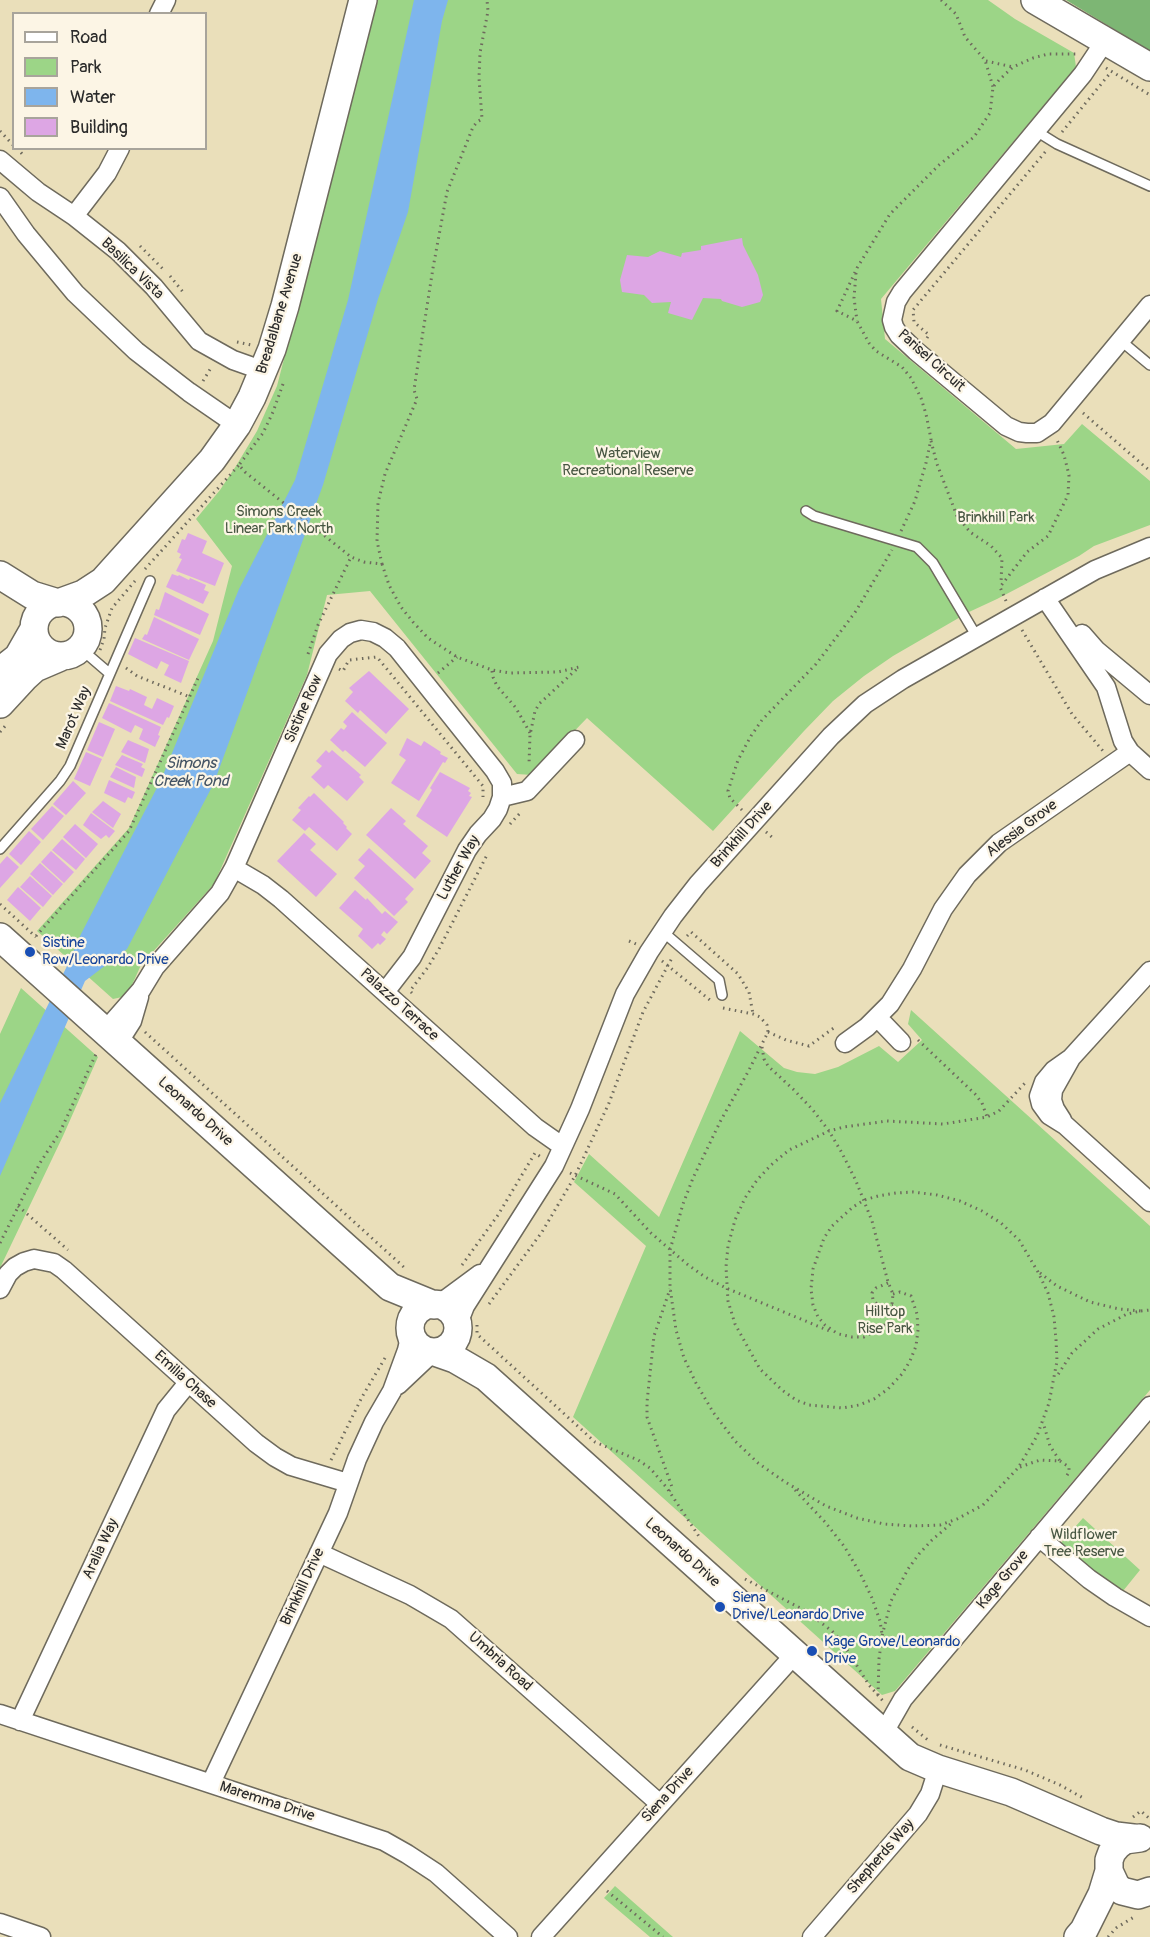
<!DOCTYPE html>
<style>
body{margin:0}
#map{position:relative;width:1150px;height:1937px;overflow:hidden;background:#eadfba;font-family:Pangolin,sans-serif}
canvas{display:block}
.legend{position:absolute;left:12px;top:12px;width:195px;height:138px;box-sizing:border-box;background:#fcf5e5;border:2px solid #a8a49b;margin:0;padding:8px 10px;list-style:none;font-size:18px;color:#2b2b2b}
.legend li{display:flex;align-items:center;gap:12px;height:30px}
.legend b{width:30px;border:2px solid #a8a49b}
</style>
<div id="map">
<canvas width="1150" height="1937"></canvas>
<ul class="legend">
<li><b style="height:8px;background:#fff"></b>Road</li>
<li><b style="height:16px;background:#9cd587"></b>Park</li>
<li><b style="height:16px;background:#7eb5ed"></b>Water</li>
<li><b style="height:16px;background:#dda6e4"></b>Building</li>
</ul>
</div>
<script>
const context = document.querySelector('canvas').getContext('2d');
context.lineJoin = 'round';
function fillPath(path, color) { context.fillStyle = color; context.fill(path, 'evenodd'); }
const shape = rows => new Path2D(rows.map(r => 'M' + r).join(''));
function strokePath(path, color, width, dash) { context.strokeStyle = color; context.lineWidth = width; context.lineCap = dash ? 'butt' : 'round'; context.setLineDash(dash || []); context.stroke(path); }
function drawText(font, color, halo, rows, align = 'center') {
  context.font = font + ' Pangolin,sans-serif'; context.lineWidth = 4.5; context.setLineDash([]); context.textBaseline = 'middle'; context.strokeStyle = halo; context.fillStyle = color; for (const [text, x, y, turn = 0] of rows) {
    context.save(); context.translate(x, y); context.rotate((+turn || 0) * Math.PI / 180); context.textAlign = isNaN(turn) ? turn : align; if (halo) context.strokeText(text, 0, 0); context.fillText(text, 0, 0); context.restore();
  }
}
const green = shape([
 [377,0,988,0,1015,19,1074,53,1076,67,881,299,885,339,1016,449,1064,444,1082,424,1150,481,1150,525,1094,546,1079,556,997,599,969,612,893,656,864,676,833,701,804,731,713,831,587,718,532,775,517,774,370,591,327,595,307,675,214,884,141,965,127,996,113,999,37,931,129,828,213,641,232,566,196,519,220,490,236,466,257,431,277,386],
 [21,988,98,1057,63,1136,0,1268,0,1034],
 [911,1010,1150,1226,1150,1390,895,1691,882,1695,573,1417,646,1246,574,1182,589,1154,659,1217,740,1031,784,1068,797,1072,815,1074,838,1067,879,1046,898,1062,922,1040,908,1024],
 [1083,1518,1140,1570,1123,1591,1089,1570,1060,1544],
 [615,1886,673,1937,650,1937,604,1898]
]);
const forest = shape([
 [1066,0,1150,0,1150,51]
]);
const water = shape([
 [414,0,448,0,442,21,408,212,378,299,323,485,214,783,127,949,85,981,0,1176,0,1103,67,966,81,934,161,780,239,589,295,480,348,300]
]);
const building = shape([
 [742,238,743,245,758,275,763,295,760,302,742,307,722,301,721,299,703,298,692,320,668,313,671,302,652,303,644,295,622,292,620,280,627,255,648,257,660,251,681,257,682,253,701,250,701,246],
 [188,533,207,541,202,553,224,563,215,586,176,571,182,559,179,558,181,554,177,552,182,539,185,540],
 [172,574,178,576,179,575,189,580,190,578,206,585,204,590,209,592,203,604,166,587],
 [165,592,209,614,200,635,154,615,156,609,159,610],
 [154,617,199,639,189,660,142,639,145,634,147,635],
 [135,638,189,661,181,683,164,675,169,665,161,661,157,669,128,654],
 [369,671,409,709,386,734,360,710,358,713,345,701,353,692,349,688],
 [116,686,129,691,130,689,147,697,144,705,152,709,157,698,174,706,169,718,167,717,163,725,110,701],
 [109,703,161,727,158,735,160,736,155,747,139,739,143,729,135,725,131,733,102,718],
 [352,712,387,743,365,767,345,750,343,752,330,740,341,728,344,730,347,726,343,722],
 [99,722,115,729,103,757,87,750],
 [407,738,421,746,424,741,441,752,440,754,448,758,445,763,443,762,419,801,391,783,406,760,399,755],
 [128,740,149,749,145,763,121,752],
 [326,750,329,753,332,750,361,775,359,777,364,782,347,801,328,785,324,789,311,777,322,766,316,761],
 [86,752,102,759,90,786,74,779],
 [122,755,143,764,141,767,145,769,142,777,115,765],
 [116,767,136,777,134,788,110,777],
 [440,772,470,788,468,791,471,793,469,796,472,797,447,837,416,816,432,790,430,788],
 [109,780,135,792,132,799,128,797,125,803,104,793],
 [73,781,86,793,66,815,53,804],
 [314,793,344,822,343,823,347,827,346,828,352,834,337,851,309,827,305,831,292,820,301,810,298,808,309,796,310,797],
 [103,801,121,814,113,828,92,812],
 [52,806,64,816,43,840,31,829],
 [391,808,406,821,403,824,428,846,422,853,431,861,415,879,366,835],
 [91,813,115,831,109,838,106,835,101,839,83,825],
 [75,824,98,844,86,858,63,837],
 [29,831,41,842,21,865,9,854],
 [304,833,316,844,310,850,337,874,316,897,277,861],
 [62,839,85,859,76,870,52,850],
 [369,848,414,889,405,899,408,902,394,916,354,878,365,866,358,860],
 [51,851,74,872,64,883,41,862],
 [7,856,19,867,0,888,0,864],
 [40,863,63,884,53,895,30,874],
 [30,876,52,896,43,907,20,887],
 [18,887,41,908,30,921,7,900],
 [355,890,366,900,367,898,382,914,385,911,398,922,387,934,384,931,381,935,386,939,380,945,378,943,372,949,358,936,363,929,339,908]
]);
const path = shape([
 [941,0,956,14,965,37,985,60,993,87],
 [986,61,1013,67],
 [1106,68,1150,95],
 [0,131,14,146],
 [1062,132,1111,72],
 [17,148,24,156],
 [140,246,165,271],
 [856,273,854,298,857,321],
 [170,276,183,292],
 [927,338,929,335,914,322,913,310,1046,151],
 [237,342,251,345],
 [203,381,212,366],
 [283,384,273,412,263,433,239,465,245,472,351,557],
 [1083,413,1150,471],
 [931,441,937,464,957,516,970,532,991,546,1002,558,1001,584],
 [901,531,915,501,926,463,931,439,926,414,921,398,911,378,902,367,876,351,869,343,857,321,837,311,857,268,890,214,939,165,974,137,990,113,993,87,999,80,1013,67,1033,58,1048,54,1076,54],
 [382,564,389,585,401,607,413,622,428,638,457,657,492,670,510,673,558,672,579,667,539,704,535,711,530,735,529,764],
 [145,569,239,465],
 [1006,601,1000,587,1027,552,1048,536,1068,495,1069,475,1064,455,1057,440],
 [1022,630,1072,714,1103,751],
 [100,650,104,639,105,628,112,608,135,581],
 [308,654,318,625,351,557,364,562,382,564,377,541,378,503,385,474,417,399,414,390,417,370,433,268,447,192,473,127,477,122,482,119,479,78,480,53,488,11,487,0],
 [126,668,137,676,190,697],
 [339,669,343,671,349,660,377,657,483,786,483,797],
 [492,671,493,677,497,686,516,708,530,733],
 [438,673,457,657],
 [0,732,7,724],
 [742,810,730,798,728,791,738,760,751,736,762,720,816,664,835,639,856,611,892,550],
 [510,824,522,811],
 [766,832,774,839],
 [0,904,36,937],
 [36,936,129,831,198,678],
 [687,936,691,932,738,974,749,992,753,1014],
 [629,941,636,944],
 [662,961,710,1000],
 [412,993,410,991,428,967,439,949,488,853],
 [723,1008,753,1014,760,1017,767,1025,768,1032,749,1070,720,1122,693,1178,683,1204,670,1250,670,1287,676,1330,684,1358,696,1383,713,1412,735,1441,758,1463,785,1482,826,1506,857,1518,884,1524,912,1526,940,1525,957,1519,983,1505,1018,1468,1037,1436,1049,1403,1057,1361,1056,1340,1054,1317,1048,1293,1038,1272,1019,1240,1001,1223,982,1211,960,1201,937,1195,913,1192,896,1193,878,1196,864,1200,853,1207,832,1226,824,1238,813,1269,811,1289,813,1305,818,1317,825,1325,838,1334],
 [145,1032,407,1270],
 [768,1032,786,1040,809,1046,835,1027],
 [918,1040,975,1094,982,1103,987,1117],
 [762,1047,764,1059,768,1066,794,1090,812,1109,829,1131,842,1153,856,1181,872,1221,888,1282,893,1294,891,1314,888,1322,882,1327,864,1337,852,1337,839,1334],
 [570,1173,615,1194,651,1233,687,1264,705,1277,726,1288,832,1332],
 [18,1206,68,1250],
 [0,1243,40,1163,60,1132,96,1054,94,1052],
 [462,1265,498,1215,535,1153,541,1157],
 [1040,1273,1057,1286,1090,1302,1119,1309,1141,1311,1127,1314,1098,1329,1072,1353,1057,1376],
 [888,1283,876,1288,872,1293,873,1300,878,1305,885,1307,893,1305],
 [893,1294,900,1292,911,1296,917,1314,918,1330,916,1346,910,1361,902,1374,888,1389,874,1399,859,1405,843,1408,809,1405,796,1400,782,1390,760,1369,735,1324,728,1301,726,1267,728,1246,735,1220,745,1198,757,1180,771,1165,789,1150,829,1131,844,1127,887,1121,943,1124,987,1117,999,1111,1025,1083],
 [489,1304,542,1232,575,1176,609,1103,643,1012,673,956],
 [1141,1311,1150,1310],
 [477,1325,477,1334,595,1442,638,1460,650,1468,667,1488,700,1538],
 [331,1460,362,1397,385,1358],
 [1060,1461,1069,1467,1069,1472,1066,1477],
 [1020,1467,1040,1460,1060,1461,1050,1446,1043,1422],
 [795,1490,825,1522,844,1546,860,1573,872,1598,880,1621,882,1634],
 [669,1491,672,1487,647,1417,647,1402,654,1336,670,1289],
 [745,1579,804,1610,832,1631,842,1642,869,1685,883,1701],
 [878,1695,879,1659,882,1636,891,1601,908,1569,919,1554,932,1540,953,1522],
 [912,1727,928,1740],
 [940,1745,1025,1770,1060,1785,1085,1799],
 [1133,1817,1141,1811,1149,1818],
 [607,1891,663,1937],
 [1108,1937,1116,1928,1134,1917]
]);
const lane = shape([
 [1036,131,1057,144,1150,186],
 [1120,340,1150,365],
 [806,511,814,516,917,547,933,563,977,637],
 [80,648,109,673],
 [0,849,60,781,70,766,150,581],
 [662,931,719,980,722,995]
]);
const street = shape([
 [159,14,166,0],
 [1105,41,1083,74,902,292,896,302,892,320,894,327,899,335,916,351,1006,426,1019,432,1027,433,1037,433,1052,423,1150,305],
 [0,160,38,192,74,216,118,251,154,287,199,341,233,360,264,371],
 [0,197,26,234,75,293,136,351,189,392,237,425],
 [74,216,107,173,120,148],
 [1045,598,1106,687,1123,741,1130,752,1150,770],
 [1082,634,1096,650,1150,695],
 [502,797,527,791,575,740],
 [234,868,263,885,281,899,535,1127,562,1146],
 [877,1017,901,1042],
 [105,1031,141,990,155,967,220,893,234,868,328,654,341,639,350,633,361,630,373,632,385,638,397,648,495,771,502,783,502,797,498,809,492,819,478,834,467,850,412,957,385,992],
 [118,1043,132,1021,139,997],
 [845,1043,867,1027,890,1004,912,969,943,909,967,875,999,843,1130,752],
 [1071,1058,1054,1070,1044,1082,1039,1096,1041,1104,1049,1115,1065,1125,1150,1202],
 [1062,1120,1055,1109,1052,1100,1053,1090,1071,1058,1150,971],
 [0,1289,8,1274,15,1267,24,1262,34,1259,54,1263,64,1270,256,1443,275,1457,291,1466,348,1483],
 [438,1305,480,1274],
 [458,1324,465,1306,554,1166,580,1109,625,994,649,952,673,916,698,884,831,736,865,704,903,679,1095,570,1150,547],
 [398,1385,433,1352],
 [1039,1537,1089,1579,1115,1597,1150,1617],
 [319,1553,410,1595,451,1619,660,1804],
 [0,1714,384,1841,407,1854,436,1873,508,1937],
 [20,1721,166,1410,188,1383],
 [883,1734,903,1699,1150,1406],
 [211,1783,338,1513,357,1459,374,1422,392,1391,407,1350,411,1333],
 [0,1923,41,1937],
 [541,1937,795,1654],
 [812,1937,918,1814,930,1794,938,1769]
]);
const secondary = shape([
 [1035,0,1150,67],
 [0,575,32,595,58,603],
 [61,602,83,594,103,581,212,460,237,425,252,397,272,349,285,306,363,0],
 '34 629a27 27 0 1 1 54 0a27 27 0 1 1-54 0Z',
 [0,671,18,657,34,629],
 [0,704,24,678,35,668,63,656],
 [0,937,390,1287,434,1305],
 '410 1328a24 24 0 1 1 48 0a24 24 0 1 1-48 0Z',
 [435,1352,455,1359,486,1377,910,1757,938,1769,1011,1792,1101,1831,1116,1836,1133,1838],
 [1140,1838,1125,1840,1118,1845,1112,1852,1109,1860,1109,1871,1116,1886,1122,1891,1138,1895,1150,1891],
 [1078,1937,1084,1930,1102,1894,1109,1871]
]);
const markers = [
 [30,952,6,"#1a4fb4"],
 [720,1607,6,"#1a4fb4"],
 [812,1651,6,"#1a4fb4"]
];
const streetNames = [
 ["Basilica Vista",132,269,44],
 ["Breadalbane Avenue",280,314,-73],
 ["Parisel Circuit",931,361,42],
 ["Sistine Row",304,709,-66],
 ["Marot Way",74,718,-67],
 ["Alessia Grove",1022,829,-37],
 ["Brinkhill Drive",742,835,-48],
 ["Luther Way",459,868,-61],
 ["Palazzo Terrace",399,1005,42],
 ["Leonardo Drive",195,1112,42],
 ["Emilia Chase",185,1380,42],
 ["Aralia Way",101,1549,-65],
 ["Leonardo Drive",682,1553,42],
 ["Kage Grove",1003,1580,-50],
 ["Brinkhill Drive",303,1587,-65],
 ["Umbria Road",500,1662,42],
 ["Siena Drive",668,1795,-48],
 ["Maremma Drive",267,1802,18],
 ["Shepherds Way",881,1857,-49]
];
const parkNames = [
 ["Waterview",628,454],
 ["Recreational Reserve",628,471],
 ["Simons Creek",279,512],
 ["Linear Park North",279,529],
 ["Brinkhill Park",996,518],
 ["Hilltop",885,1312],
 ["Rise Park",885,1329],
 ["Wildflower",1084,1535],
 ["Tree Reserve",1084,1552]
];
const transitNames = [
 ["Sistine",42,943],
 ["Row/Leonardo Drive",42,960],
 ["Siena",732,1598],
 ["Drive/Leonardo Drive",732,1615],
 ["Kage Grove/Leonardo",824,1642],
 ["Drive",824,1659]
];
const waterNames = [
 ["Simons",191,764],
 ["Creek Pond",191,782]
];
fillPath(green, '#9cd587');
fillPath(forest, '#7db674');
fillPath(water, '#7eb5ed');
fillPath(building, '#dda6e4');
strokePath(lane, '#6e6a5d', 12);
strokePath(street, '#6e6a5d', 21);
strokePath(secondary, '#6e6a5d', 30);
strokePath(path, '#6e6a5d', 3, [1.5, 4.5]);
strokePath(lane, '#fff', 9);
strokePath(street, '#fff', 18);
strokePath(secondary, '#fff', 27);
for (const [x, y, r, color] of markers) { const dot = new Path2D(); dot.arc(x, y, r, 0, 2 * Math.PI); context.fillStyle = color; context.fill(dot); strokePath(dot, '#fcf5e5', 2); }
drawText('15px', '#2b2b2b', '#fcf5e5', streetNames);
drawText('15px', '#475642', '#fcf5e5', parkNames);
drawText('15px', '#164399', '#fcf5e5', transitNames, 'left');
drawText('italic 16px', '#445465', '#fcf5e5', waterNames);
</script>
